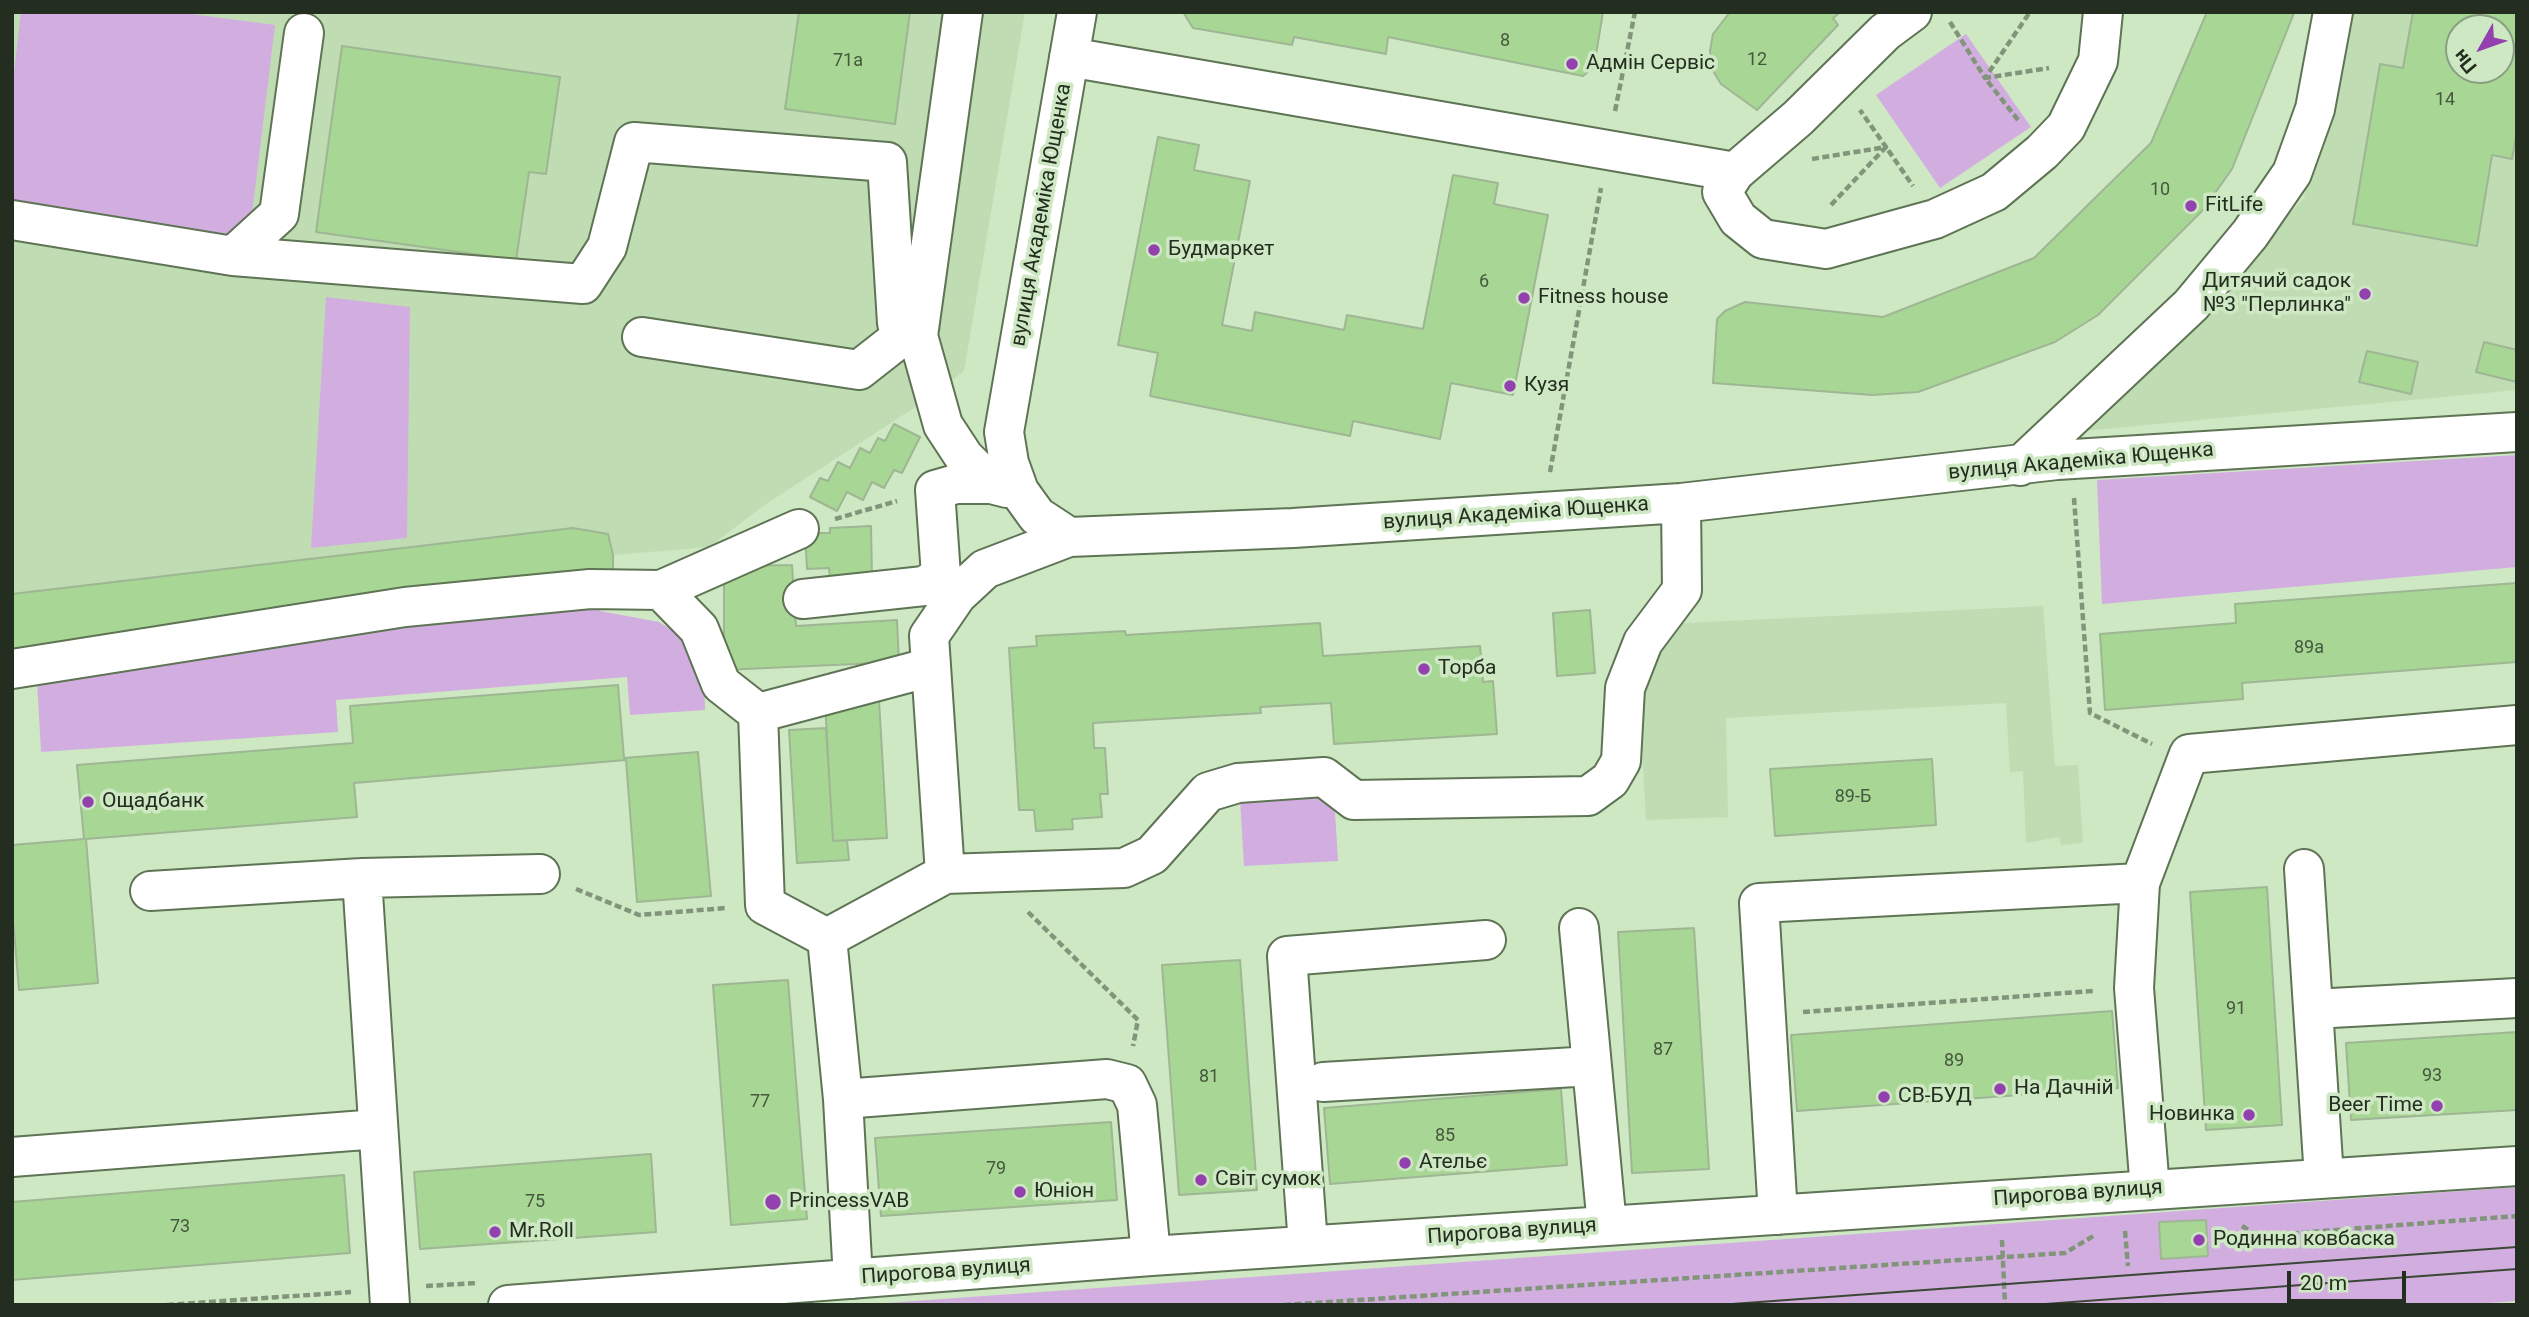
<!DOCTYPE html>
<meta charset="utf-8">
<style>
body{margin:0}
#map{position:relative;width:2529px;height:1317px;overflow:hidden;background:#cee8c4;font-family:Roboto,sans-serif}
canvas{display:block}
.frame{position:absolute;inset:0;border:14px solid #242e20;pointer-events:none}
.north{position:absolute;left:2445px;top:14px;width:70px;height:70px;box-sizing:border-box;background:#cee8c4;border:2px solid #8a9e82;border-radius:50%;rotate:230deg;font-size:19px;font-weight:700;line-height:28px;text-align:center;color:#242e20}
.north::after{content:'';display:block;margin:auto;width:24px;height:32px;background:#9441b0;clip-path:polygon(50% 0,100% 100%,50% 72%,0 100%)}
.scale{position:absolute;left:2287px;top:1271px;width:119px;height:32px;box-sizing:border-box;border:4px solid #242e20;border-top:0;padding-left:9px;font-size:21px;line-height:24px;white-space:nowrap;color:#242e20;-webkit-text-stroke:5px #cee8c4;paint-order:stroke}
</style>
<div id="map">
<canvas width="2529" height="1317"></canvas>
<div class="frame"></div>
<div class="north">Пн</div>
<div class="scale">20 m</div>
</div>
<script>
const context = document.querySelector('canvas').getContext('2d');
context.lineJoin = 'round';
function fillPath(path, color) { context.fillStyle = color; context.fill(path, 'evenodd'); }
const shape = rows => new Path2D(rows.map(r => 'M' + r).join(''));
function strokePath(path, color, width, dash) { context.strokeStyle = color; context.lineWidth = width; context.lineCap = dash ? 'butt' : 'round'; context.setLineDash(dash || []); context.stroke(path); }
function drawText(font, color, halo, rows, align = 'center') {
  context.font = font + ' Roboto,sans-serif'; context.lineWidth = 7; context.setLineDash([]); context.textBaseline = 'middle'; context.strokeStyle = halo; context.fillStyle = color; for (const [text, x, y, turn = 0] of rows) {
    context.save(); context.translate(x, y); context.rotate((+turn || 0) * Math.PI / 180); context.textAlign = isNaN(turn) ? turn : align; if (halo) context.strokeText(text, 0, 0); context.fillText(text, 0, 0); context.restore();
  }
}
const built = shape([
 [12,12,1025,12,964,371,923,402,766,504,709,547,613,555,608,534,573,528,12,594],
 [2343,12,2517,12,2517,390,2083,431,2304,198],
 [2459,28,2501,28,2501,70,2459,70],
 [2043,606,2055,766,2078,765,2083,843,2061,845,2059,837,2026,843,2023,771,2010,772,2006,703,1726,718,1728,817,1646,820,1638,678,1665,624]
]);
const green = shape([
 [21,12,176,12,275,25,252,214,226,235,12,204,12,90],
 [1966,34,2031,127,1940,188,1876,95],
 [326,297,410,307,407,538,311,548],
 [2517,455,2517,567,2102,604,2097,480],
 [584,598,600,611,659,622,689,641,704,674,705,710,630,715,627,677,336,700,338,732,41,752,37,681],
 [1334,795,1338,861,1244,866,1240,799],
 [2517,1187,2517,1301,2458,1305,858,1305]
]);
const building = shape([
 [799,12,910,12,895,124,785,109,799,12],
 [1183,12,1603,12,1594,67,1583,76,1388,37,1386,54,1294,37,1292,45,1193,28,1183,12],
 [1730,12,1841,12,1833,18,1838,25,1757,110,1721,84,1712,69,1710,51,1713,34,1730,12],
 [2207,12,2294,13,2232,169,2203,210,2098,315,2055,342,1918,392,1872,395,1713,383,1717,319,1725,311,1745,302,1883,317,2034,258,2151,143,2207,12],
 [2413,12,2517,12,2517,131,2512,159,2492,155,2477,246,2353,224,2380,64,2403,68,2413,12],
 [2459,28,2501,28,2501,70,2459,70,2459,28],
 [342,46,560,77,546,174,529,172,516,260,316,232,342,46],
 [1158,137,1199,145,1194,170,1250,181,1222,325,1252,331,1255,312,1344,330,1347,315,1423,329,1453,175,1498,183,1494,204,1548,215,1513,395,1451,383,1440,439,1353,421,1350,436,1150,396,1158,353,1118,345,1158,137],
 [2484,342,2517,350,2517,382,2476,372,2484,342],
 [2367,351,2418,362,2411,394,2359,382,2367,351],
 [894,424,920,437,902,473,894,470,884,488,872,482,863,500,847,492,837,511,810,497,820,478,828,481,838,462,850,468,860,448,870,453,878,438,885,441,894,424],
 [871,526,872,577,830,578,829,568,807,569,805,533,830,533,830,528,871,526],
 [573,528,608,534,613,555,613,575,12,650,12,594,573,528],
 [792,565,796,626,897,620,899,662,724,670,724,566,792,565],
 [2517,583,2517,662,2242,683,2243,699,2105,710,2100,634,2236,623,2235,604,2517,583],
 [1590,610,1595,673,1557,676,1553,613,1590,610],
 [1320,623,1323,656,1480,646,1483,682,1493,681,1497,734,1334,744,1331,703,1260,707,1261,713,1093,723,1094,748,1105,748,1108,794,1100,794,1102,817,1072,819,1073,829,1036,831,1034,810,1019,810,1009,648,1037,646,1036,636,1125,631,1126,635,1320,623],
 [618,685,624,758,698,752,711,896,637,902,626,760,354,783,357,817,86,839,98,983,19,990,12,908,12,845,84,839,77,765,353,743,350,706,618,685],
 [879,700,887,838,833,841,825,703,879,700],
 [826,728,833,841,847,840,849,860,797,863,789,730,826,728],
 [1932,759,1936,825,1775,836,1770,769,1932,759],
 [2267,887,2282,1125,2206,1130,2190,892,2267,887],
 [1694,928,1709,1169,1632,1173,1618,932,1694,928],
 [1240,960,1257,1190,1179,1195,1162,965,1240,960],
 [788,980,807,1219,731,1225,713,985,788,980],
 [2112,1011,2118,1088,1797,1111,1791,1035,2112,1011],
 [2517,1032,2517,1110,2351,1120,2346,1043,2517,1032],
 [1561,1089,1567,1165,1330,1184,1324,1108,1561,1089],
 [1111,1122,1117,1200,881,1216,875,1138,1111,1122],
 [651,1154,656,1232,420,1249,414,1172,651,1154],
 [344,1175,350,1253,12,1280,12,1202,344,1175],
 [2206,1220,2208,1256,2161,1259,2159,1222,2206,1220]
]);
const path = shape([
 [1950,22,1985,78,2030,12],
 [1615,111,1635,12],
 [2018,120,1985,78,2049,68],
 [1812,159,1886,147,1860,110],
 [1831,205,1886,147,1913,186],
 [1550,472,1601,188],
 [2074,498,2090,713,2152,744],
 [835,519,897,501],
 [576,889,639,915,726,908],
 [1028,912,1138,1020,1133,1046],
 [1803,1012,2094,991],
 [2242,1226,2258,1236,2517,1216],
 [2125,1231,2128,1266],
 [2002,1240,2005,1305],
 [426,1286,477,1283],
 [167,1305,351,1292],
 [1284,1305,2065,1253,2095,1235]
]);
const minor = shape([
 [963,12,918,336,943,425,964,457,991,484],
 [1077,12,1004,432,1009,463,1019,491,1037,516,1069,537,1293,528,1681,503,2057,460,2517,432],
 [1912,12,1885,32,1798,118,1735,172,1722,192,1738,219,1763,239,1826,249,1935,219,1994,192,2042,152,2066,127,2098,61,2103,12],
 [1069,57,1735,172],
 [12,220,233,256,279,214,304,33],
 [233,256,583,284,607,247,634,142,887,162,897,323,918,336],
 [642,337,859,370,910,330],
 [2020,466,2191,305,2250,234,2292,173,2315,109,2333,12],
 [661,590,699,629,721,684,758,713,765,905,827,938],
 [803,599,924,586,941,576,935,490,956,484,991,484,1007,488],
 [12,669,405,607,590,589,661,590,799,529],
 [758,713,931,667],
 [2304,869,2324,1178],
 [945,874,1124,868,1152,855,1208,792,1238,783,1324,777,1354,800,1588,796,1610,780,1621,761,1625,688,1643,642,1682,590,1681,503],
 [362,878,390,1305],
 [2140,883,2134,988,2150,1190],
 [150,891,362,878,540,874],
 [1579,928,1607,1226],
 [827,938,945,874,929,636,957,595,985,569,1069,537],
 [827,938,843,1099,853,1279],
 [2313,1009,2517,998],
 [1323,1082,1592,1066],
 [843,1099,1107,1079,1127,1084,1137,1105,1151,1256],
 [12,1157,378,1129],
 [1778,1215,1759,903,2140,883,2189,754,2517,725],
 [1308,1245,1287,956,1486,940],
 [508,1305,1151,1256,2517,1166]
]);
const tram = shape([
 [1718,1305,2517,1247],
 [2032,1305,2517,1269]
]);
const markers = [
 [1572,64,7,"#9441b0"],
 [2191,206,7,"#9441b0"],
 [1154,250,7,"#9441b0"],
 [2365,294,7,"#9441b0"],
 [1524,298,7,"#9441b0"],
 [1510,386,7,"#9441b0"],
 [1424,669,7,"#9441b0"],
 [88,802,7,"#9441b0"],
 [2000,1089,7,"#9441b0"],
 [1884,1097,7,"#9441b0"],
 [2437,1106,7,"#9441b0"],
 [2249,1115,7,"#9441b0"],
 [1405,1163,7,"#9441b0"],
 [1201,1180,7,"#9441b0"],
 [1020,1192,7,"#9441b0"],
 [773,1202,9,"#9441b0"],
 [495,1232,7,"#9441b0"],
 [2199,1240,7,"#9441b0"]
];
const numberNames = [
 ["8",1505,41],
 ["12",1757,60],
 ["71а",848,61],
 ["14",2445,100],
 ["10",2160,190],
 ["6",1484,282],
 ["89а",2309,648],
 ["89-Б",1853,797],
 ["91",2236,1009],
 ["87",1663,1050],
 ["89",1954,1061],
 ["93",2432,1076],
 ["81",1209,1077],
 ["77",760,1102],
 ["85",1445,1136],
 ["79",996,1169],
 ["75",535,1202],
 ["73",180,1227]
];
const poiNames = [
 ["Адмін Сервіс",1586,64],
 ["FitLife",2205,206],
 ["Будмаркет",1168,250],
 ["Дитячий садок",2351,282,"right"],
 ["№3 \"Перлинка\"",2351,306,"right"],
 ["Fitness house",1538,298],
 ["Кузя",1524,386],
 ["Торба",1438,669],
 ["Ощадбанк",102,802],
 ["На Дачній",2014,1089],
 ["СВ-БУД",1898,1097],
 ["Beer Time",2423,1106,"right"],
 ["Новинка",2235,1115,"right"],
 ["Ательє",1419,1163],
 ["Світ сумок",1215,1180],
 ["Юніон",1034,1192],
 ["PrincessVAB",789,1202],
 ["Mr.Roll",509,1232],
 ["Родинна ковбаска",2213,1240]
];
const streetNames = [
 ["вулиця Академіка Ющенка",1042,215,-80],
 ["вулиця Академіка Ющенка",2081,462,-5],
 ["вулиця Академіка Ющенка",1516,514,-4],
 ["Пирогова вулиця",2078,1194,-4],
 ["Пирогова вулиця",1512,1232,-4],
 ["Пирогова вулиця",946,1272,-4]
];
fillPath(built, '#bfdcb3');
fillPath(green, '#d2aee0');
fillPath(building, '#a8d795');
strokePath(building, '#9eb694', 2);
strokePath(minor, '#5e7454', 42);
strokePath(path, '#82957b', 4.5, [7, 3.5]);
strokePath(minor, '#fff', 38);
strokePath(tram, '#3b4736', 2);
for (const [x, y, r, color] of markers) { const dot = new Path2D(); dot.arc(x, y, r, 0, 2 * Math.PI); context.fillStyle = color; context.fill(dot); strokePath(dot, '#cee8c4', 2.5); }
drawText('18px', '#45583d', null, numberNames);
drawText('21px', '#242e20', '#cee8c4', poiNames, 'left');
drawText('21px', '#242e20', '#cee8c4', streetNames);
</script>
